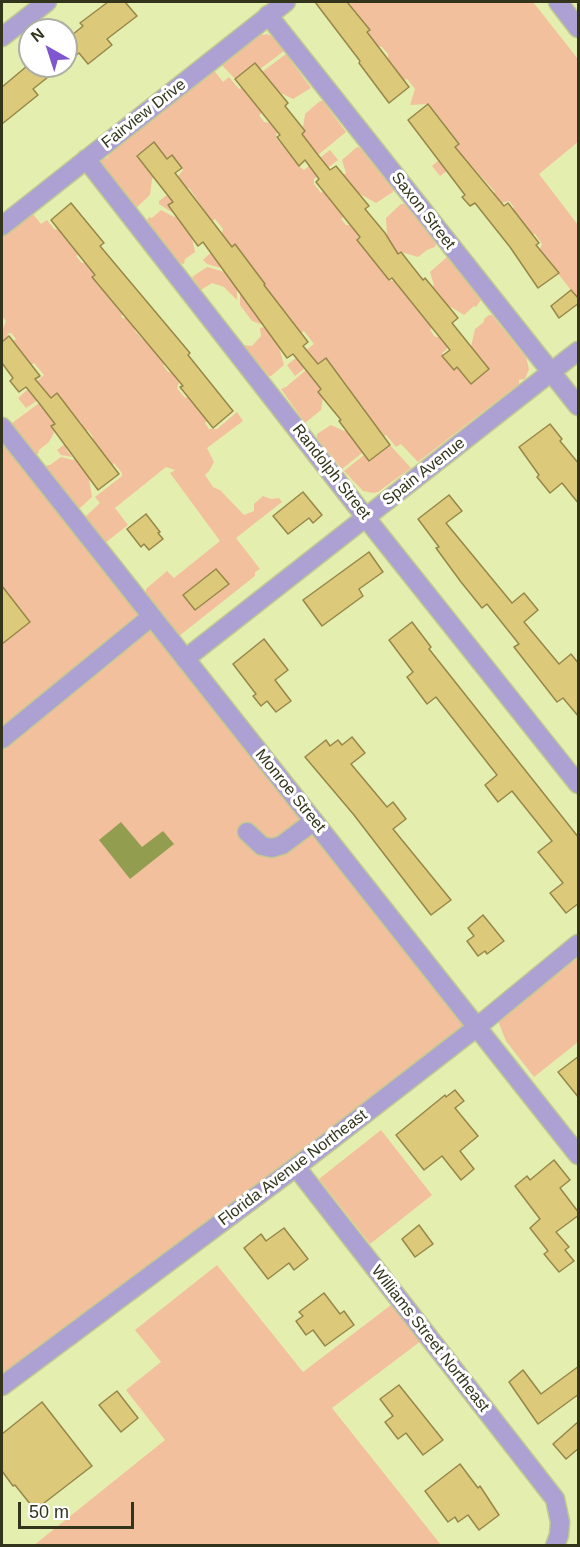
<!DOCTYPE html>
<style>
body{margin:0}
#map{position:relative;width:580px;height:1547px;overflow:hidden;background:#e4eeaf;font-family:Helvetica,sans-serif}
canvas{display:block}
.frame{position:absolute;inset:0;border:3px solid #32351c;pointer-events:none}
.north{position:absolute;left:18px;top:18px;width:60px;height:60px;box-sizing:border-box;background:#fff;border:2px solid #adaea4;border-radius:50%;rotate:321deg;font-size:16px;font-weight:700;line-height:24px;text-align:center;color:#32351c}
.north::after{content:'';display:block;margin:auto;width:21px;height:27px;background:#8056d0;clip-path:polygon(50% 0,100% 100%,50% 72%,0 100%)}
.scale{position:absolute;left:18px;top:1502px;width:116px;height:27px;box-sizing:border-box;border:3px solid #32351c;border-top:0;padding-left:8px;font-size:18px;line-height:21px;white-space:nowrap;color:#32351c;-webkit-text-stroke:4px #fff;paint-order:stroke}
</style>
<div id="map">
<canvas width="580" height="1547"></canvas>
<div class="frame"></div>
<div class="north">N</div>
<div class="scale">50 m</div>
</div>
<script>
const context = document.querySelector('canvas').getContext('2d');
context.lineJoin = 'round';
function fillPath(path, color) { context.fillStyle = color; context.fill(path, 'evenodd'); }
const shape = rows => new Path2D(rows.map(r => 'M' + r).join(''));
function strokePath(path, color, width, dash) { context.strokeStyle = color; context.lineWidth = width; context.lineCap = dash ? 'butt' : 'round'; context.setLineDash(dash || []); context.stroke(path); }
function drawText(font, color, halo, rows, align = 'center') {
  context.font = font + ' Helvetica,sans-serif'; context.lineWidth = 6; context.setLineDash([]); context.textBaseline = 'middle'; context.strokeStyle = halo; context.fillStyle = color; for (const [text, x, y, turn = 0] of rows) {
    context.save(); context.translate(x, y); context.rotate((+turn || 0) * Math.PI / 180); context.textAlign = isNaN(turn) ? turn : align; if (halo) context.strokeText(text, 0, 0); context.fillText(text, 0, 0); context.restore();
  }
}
const green = shape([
 [347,2,533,2,578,59,578,142,539,174,578,225,578,299,549,262,536,259,542,244,535,234,532,235,512,209,514,207,509,201,488,207,489,198,495,192,469,163,458,163,440,176,432,166,459,143,429,104,410,105,415,89,407,79,404,80,388,59,388,54,382,47,368,45,367,38,370,35,368,32,370,30],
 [260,33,263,35,267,34,272,36,284,51,260,69,255,63,235,79,220,63],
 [286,54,311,88,293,99,279,92,276,94,262,72],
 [213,69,223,82,229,77,239,89,242,88,262,113,259,115,264,122,278,124,276,138,298,165,304,170,330,150,338,160,314,179,314,184,321,193,323,191,344,217,341,219,346,225,362,225,357,240,389,280,393,281,397,278,406,280,405,294,432,328,430,330,435,337,452,336,446,350,442,353,453,370,457,367,471,384,489,369,471,347,475,329,484,322,484,319,489,315,492,315,526,357,529,369,525,379,519,380,519,384,418,462,401,444,396,447,386,435,383,436,363,411,365,409,360,403,357,404,347,388,348,386,326,359,318,364,315,360,295,376,287,365,314,344,304,331,301,333,278,302,258,318,263,325,252,321,240,305,240,293,245,299,265,284,235,245,216,260,221,268,207,264,203,260,219,245,223,229,215,219,212,221,189,188,186,188,187,189,167,205,173,213,159,204,159,201,175,189,179,175,183,170,182,168,167,159,154,142,137,155,154,177,152,179,150,195,136,208,103,168,100,159,107,158,110,153,109,148],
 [320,101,323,101,346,132,318,155,302,134,305,114],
 [357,147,360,148,393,189,393,192,376,203,360,194,357,197,343,175,346,173,342,160],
 [401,204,405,204,436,243,435,247,427,250,418,257,401,252,398,254,385,237,387,234,386,218],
 [161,210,174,217,177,216,193,232,189,234,192,238,195,252,185,259,184,264,179,263,146,222,149,217,152,218],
 [32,213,41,224,47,220,55,230,58,228,79,254,76,256,82,263,98,261,96,271,92,277,123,315,121,316,123,319,131,313,140,315,135,331,143,340,145,339,165,364,163,365,168,372,182,374,177,388,185,398,188,396,207,421,205,423,209,429,217,429,237,412,243,421,207,448,214,462,209,471,205,475,213,487,220,490,244,515,254,511,254,504,263,496,271,499,279,498,282,502,236,538,260,569,255,572,255,576,179,636,146,593,146,589,167,571,174,578,220,541,170,473,175,470,166,467,115,508,128,525,105,543,85,517,100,503,95,497,122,476,122,473,114,463,112,465,92,439,93,437,88,430,66,449,72,457,61,455,57,450,75,436,82,424,57,393,51,398,47,394,26,408,18,398,44,375,34,363,31,365,13,341,16,339,11,333,7,334,9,336,2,342,2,331,6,321,2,316,2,232],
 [216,569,228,585,196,610,184,595],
 [447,257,481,300,476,307,474,306,464,315,451,307,450,308,432,287,434,285,430,272],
 [207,267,225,272,237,289,237,300,224,287,212,283,201,290,192,277],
 [264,327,282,344,279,347,284,365,271,376,269,376,243,345,252,346,261,336,260,328],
 [306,370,321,389,323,397,321,410,305,423,281,389,286,387],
 [39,403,55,424,52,426,55,431,49,442,39,450,38,454,34,454,11,424],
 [331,425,344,431,346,430,364,447,361,450,362,453,342,469,317,438,317,434],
 [2,427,477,1027,2,1386],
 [390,445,411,468,378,492,373,493,363,491,344,471,364,455,369,461],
 [61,457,73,460,75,458,93,476,89,479,92,497,80,508,76,508,46,468,47,465,50,465],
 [578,958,578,1042,534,1077,506,1041,498,1021],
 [381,1130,432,1195,370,1244,319,1179],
 [217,1265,303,1372,391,1305,421,1341,332,1408,441,1545,33,1546,165,1440,126,1390,161,1362,135,1330]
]);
const water = shape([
 [121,822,142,847,163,831,174,844,130,879,99,840]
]);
const building = shape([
 [108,2,125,2,137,16,107,39,112,45,88,64,79,53,66,63,66,40,83,26,80,23,108,2],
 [315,2,347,2,370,30,367,32,409,87,389,103,359,63,360,61,315,2],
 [255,63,288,103,285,106,305,131,302,134,318,155,330,170,336,166,369,206,365,209,385,233,398,254,401,252,423,280,425,278,458,318,452,323,489,369,471,384,457,367,454,370,442,356,450,350,392,278,389,280,357,240,360,237,316,182,319,179,305,160,299,166,277,137,280,135,235,79,255,63],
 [27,66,62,66,33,89,38,95,2,124,2,87,27,66],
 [428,104,459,144,455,147,504,206,508,203,539,243,536,245,559,273,538,288,510,247,475,203,470,206,462,197,465,195,408,120,428,104],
 [154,142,167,159,172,155,182,168,175,173,232,247,235,244,265,284,264,285,308,342,303,346,318,364,326,358,390,445,369,461,339,421,341,420,318,392,321,389,306,370,293,354,287,358,203,242,198,246,168,205,173,202,137,156,154,142],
 [71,203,104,243,100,246,190,353,188,355,233,411,213,428,180,387,183,386,92,277,95,275,51,220,71,203],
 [571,290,579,299,579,303,559,318,551,306,571,290],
 [9,336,40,376,35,379,51,398,57,393,119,474,98,490,51,426,55,424,39,403,26,387,19,392,10,381,13,378,2,363,2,342,9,336],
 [550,424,562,439,560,441,579,464,579,504,562,483,550,493,537,477,539,475,519,447,550,424],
 [303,492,322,515,313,523,309,518,288,534,273,516,303,492],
 [449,495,462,511,446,523,512,603,524,593,538,610,524,622,559,664,571,654,579,664,579,717,563,698,557,702,514,647,519,644,487,604,482,608,461,582,436,548,439,547,418,519,449,495],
 [146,514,160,532,158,533,163,539,149,550,144,544,141,547,127,529,146,514],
 [369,552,383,572,359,589,363,596,322,626,303,600,369,552],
 [216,569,229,584,195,610,183,595,216,569],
 [2,586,30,622,2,644,2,586],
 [412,622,431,647,429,649,579,838,579,903,566,913,550,893,563,883,538,852,552,841,512,791,498,802,485,785,497,775,436,697,427,704,407,677,413,672,389,640,412,622],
 [264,639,288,670,275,680,291,701,276,712,267,701,261,706,253,696,256,694,233,664,264,639],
 [352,737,365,753,351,764,387,807,393,802,406,819,393,829,451,900,431,915,354,815,305,757,326,740,330,746,338,740,342,745,352,737],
 [483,915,504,941,487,954,485,951,478,956,467,941,474,936,468,928,483,915],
 [579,1056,579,1098,558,1072,579,1056],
 [455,1090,464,1101,455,1108,478,1136,460,1151,474,1169,461,1180,442,1156,424,1170,396,1135,445,1095,446,1097,455,1090],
 [554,1160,570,1180,560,1188,579,1213,579,1215,556,1232,569,1247,565,1250,574,1261,559,1272,544,1254,548,1251,530,1228,540,1219,515,1186,527,1176,530,1180,554,1160],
 [419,1225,433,1244,415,1257,402,1239,419,1225],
 [284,1228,308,1259,294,1270,289,1263,268,1279,244,1248,261,1234,266,1241,284,1228],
 [324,1293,340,1314,344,1311,354,1325,325,1346,313,1330,306,1335,296,1321,303,1316,299,1312,324,1293],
 [579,1366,579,1394,538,1424,509,1382,523,1370,541,1394,579,1366],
 [399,1385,443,1440,423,1455,406,1433,398,1439,385,1422,393,1416,380,1399,399,1385],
 [117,1391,138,1418,121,1432,99,1405,117,1391],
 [42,1402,92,1466,35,1510,15,1485,13,1486,2,1471,2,1434,42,1402],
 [579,1421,579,1448,566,1459,553,1444,579,1421],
 [460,1464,478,1488,480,1486,499,1515,479,1530,468,1515,458,1522,455,1517,448,1522,425,1491,460,1464]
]);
const minor = shape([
 [558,2,578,28],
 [268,15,578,406],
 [2,37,47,2],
 [86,159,366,518,578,784],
 [2,226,286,2],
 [2,427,578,1155],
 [185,659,578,351],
 [2,739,151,617],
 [247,832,262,846,272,848,282,845,314,821],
 [296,1167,555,1499,560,1522,559,1535,555,1546],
 [2,1386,296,1167,477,1027,578,944]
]);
const streetNames = [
 ["Fairview Drive",144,114,-38],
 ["Saxon Street",423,211,52],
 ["Randolph Street",331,472,52],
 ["Spain Avenue",424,472,-38],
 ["Monroe Street",290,791,51],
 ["Florida Avenue Northeast",293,1168,-37],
 ["Williams Street Northeast",430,1339,52]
];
fillPath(green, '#f3c09d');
fillPath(water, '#929d50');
fillPath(building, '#ddc97a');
strokePath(building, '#96874a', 1.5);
strokePath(minor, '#c0c992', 21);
strokePath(minor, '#ada0d3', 18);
drawText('16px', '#32351c', '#fff', streetNames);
</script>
